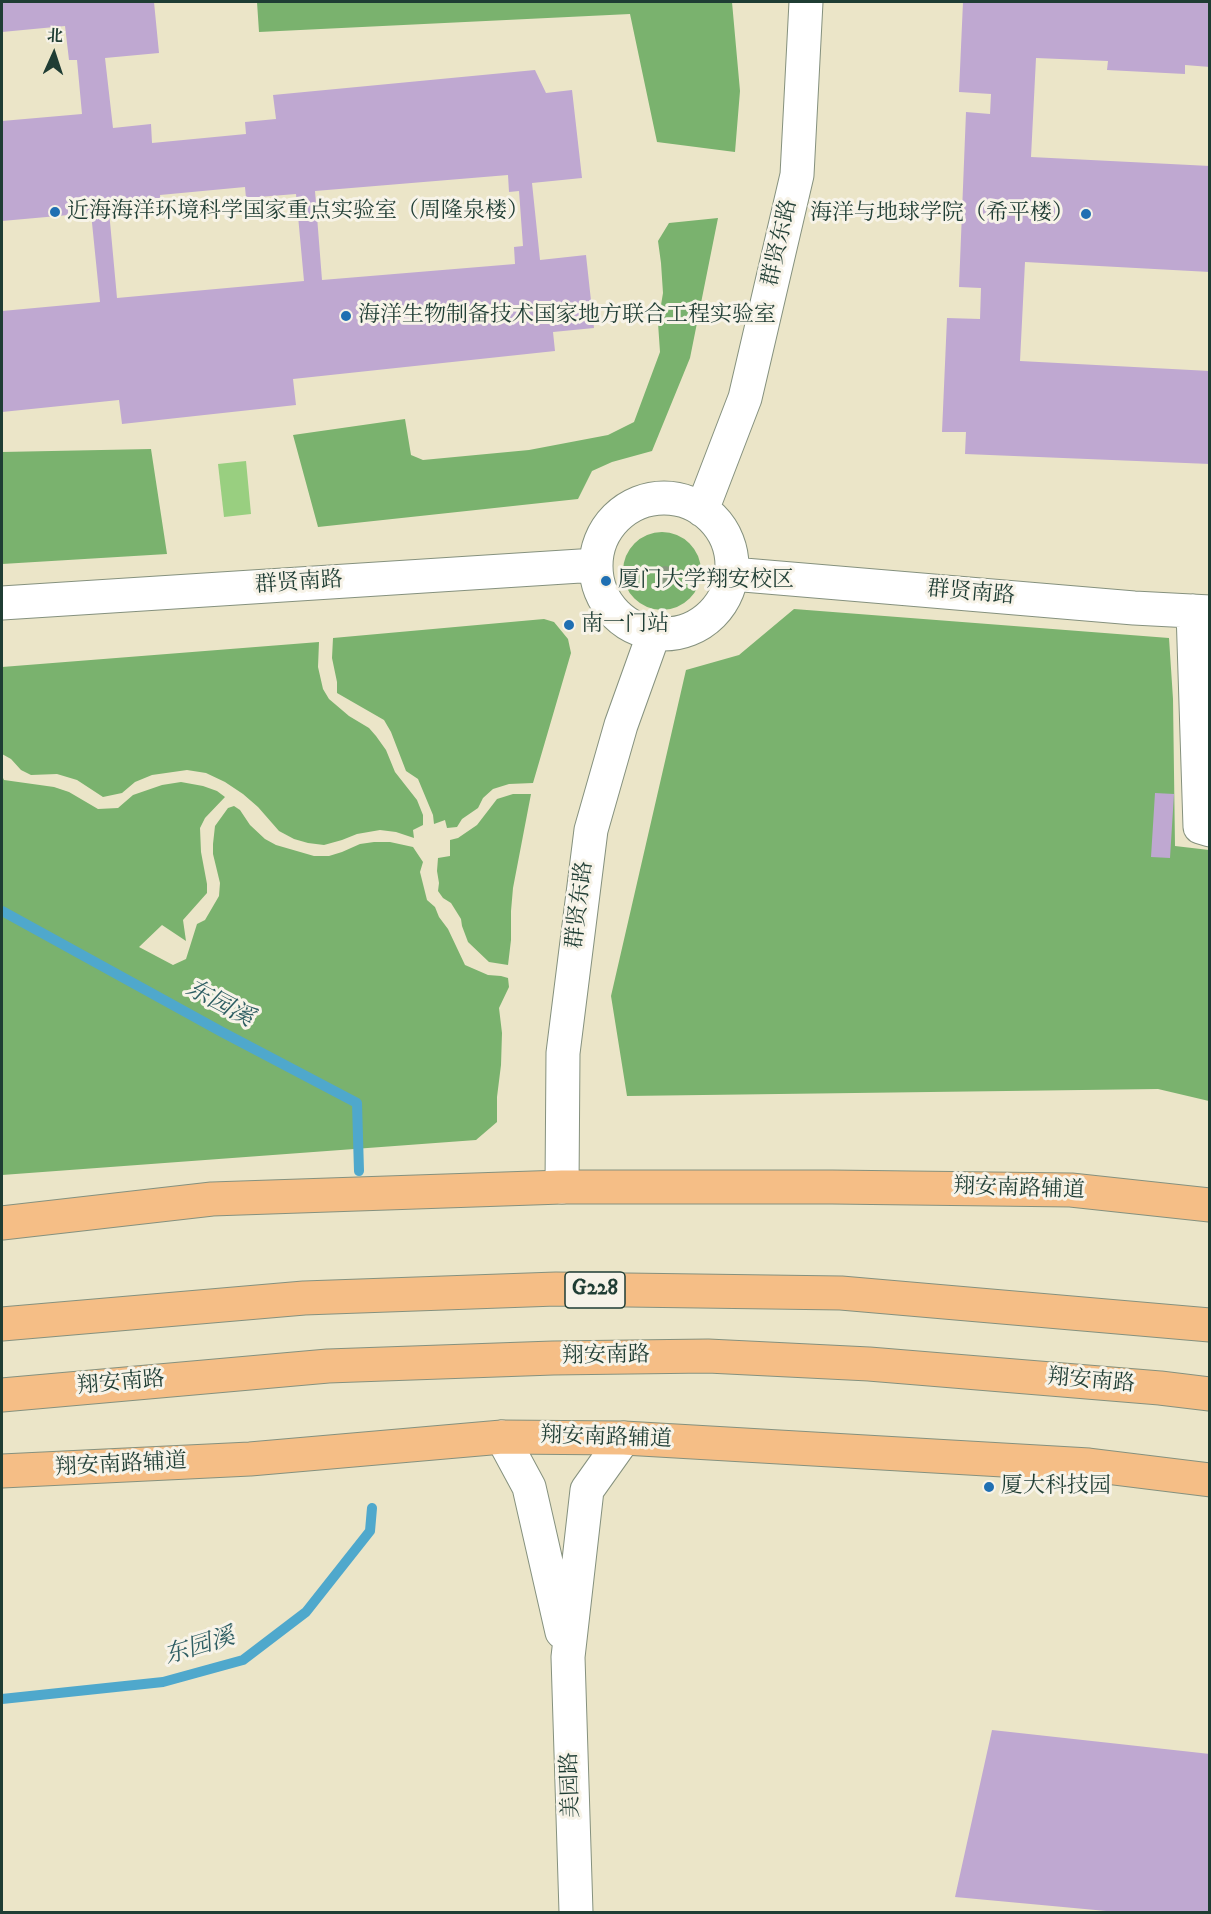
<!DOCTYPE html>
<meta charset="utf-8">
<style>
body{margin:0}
#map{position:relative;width:1211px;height:1914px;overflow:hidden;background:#ebe5c8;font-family:"IM FELL DW Pica","Noto Serif SC",serif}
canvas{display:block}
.frame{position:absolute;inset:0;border:3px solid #1f3d34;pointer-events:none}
.north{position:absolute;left:24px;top:24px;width:60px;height:60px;-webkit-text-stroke:4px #f7f3e8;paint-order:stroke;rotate:3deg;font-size:16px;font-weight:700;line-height:24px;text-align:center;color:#1f3d34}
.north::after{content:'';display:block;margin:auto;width:21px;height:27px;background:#1f3d34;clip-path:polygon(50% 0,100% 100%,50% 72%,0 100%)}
</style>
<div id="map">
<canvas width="1211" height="1914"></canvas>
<div class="frame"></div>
<div class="north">北</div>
</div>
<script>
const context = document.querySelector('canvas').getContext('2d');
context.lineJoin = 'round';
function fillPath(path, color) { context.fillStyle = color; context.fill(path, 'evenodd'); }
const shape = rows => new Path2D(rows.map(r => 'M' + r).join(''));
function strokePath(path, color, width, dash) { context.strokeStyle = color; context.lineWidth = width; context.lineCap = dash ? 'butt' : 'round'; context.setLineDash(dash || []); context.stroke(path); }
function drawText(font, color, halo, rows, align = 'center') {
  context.font = font + ' "IM FELL DW Pica","Noto Serif SC",serif'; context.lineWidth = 6; context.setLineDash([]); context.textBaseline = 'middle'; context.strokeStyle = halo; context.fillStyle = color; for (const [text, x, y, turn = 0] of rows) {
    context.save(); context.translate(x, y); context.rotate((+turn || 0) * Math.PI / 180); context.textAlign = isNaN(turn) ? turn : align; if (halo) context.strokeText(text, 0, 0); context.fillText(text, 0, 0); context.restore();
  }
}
const green = shape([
 [246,461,251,514,224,517,218,464]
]);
const forest = shape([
 [257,2,732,2,740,91,735,152,657,142,630,14,259,32],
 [718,218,690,358,652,451,612,462,592,471,578,499,318,527,293,435,405,419,411,455,423,460,529,450,608,435,634,422,660,352,658,323,663,293,661,263,658,241,669,223],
 [151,449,167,554,2,564,2,452],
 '623 571a39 39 0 1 1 78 0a39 39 0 1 1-78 0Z',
 [794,609,1169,638,1173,699,1175,846,1209,850,1209,1101,1158,1089,627,1096,611,996,686,670,739,655],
 [544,619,554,622,568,639,571,653,533,783,509,784,493,789,483,798,478,808,462,819,457,827,447,828,445,820,434,824,433,815,418,779,406,771,391,732,384,720,337,693,337,682,332,658,333,638],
 [319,642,318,667,323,689,329,699,349,716,369,728,376,736,386,750,395,772,417,800,423,815,423,825,413,830,414,838,396,832,380,830,357,834,342,840,324,845,308,843,294,839,279,831,258,807,243,794,225,782,206,773,187,770,152,775,135,782,122,793,103,797,77,780,57,774,31,775,21,770,11,759,2,754,2,667],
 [2,776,4,780,54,787,69,792,98,809,118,808,133,795,162,785,181,782,203,786,217,791,225,797,205,818,200,828,201,852,207,884,207,893,183,920,186,941,162,925,139,947,173,965,186,959,197,924,205,920,219,896,220,883,213,854,213,844,215,826,228,808,234,806,240,810,250,825,265,839,276,845,314,856,329,856,342,852,360,844,374,842,390,842,413,847,423,862,420,872,427,900,435,907,439,917,448,929,465,965,488,975,501,976,508,978,509,987,499,1008,502,1033,501,1065,497,1097,497,1122,476,1140,2,1175],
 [513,794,531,794,513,888,511,911,511,940,508,965,489,962,468,942,462,926,461,919,451,903,443,898,438,891,439,883,437,871,438,858,450,856,450,840,458,838,477,825,497,799]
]);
const stream = shape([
 [2,911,222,1032,357,1103,359,1171],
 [2,1699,163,1682,243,1660,306,1612,370,1531,372,1508]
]);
const building = shape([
 [2,2,154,2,159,53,105,58,113,128,151,124,152,143,246,134,245,122,276,119,273,95,535,70,546,93,572,90,582,178,532,183,540,260,586,255,594,328,553,332,555,351,293,379,296,405,122,424,119,400,2,412,2,311,100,302,91,213,2,221,2,121,82,114,77,60,69,60,65,26,2,32],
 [508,175,509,192,519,191,523,246,514,247,515,264,322,280,315,191],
 [245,187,246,198,296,194,304,281,117,298,109,211,161,206,160,195],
 [963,2,1210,2,1210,67,1185,65,1185,74,1107,70,1108,61,1036,58,1031,157,1210,166,1210,272,1025,262,1020,361,1210,371,1210,464,965,454,966,432,942,432,947,318,980,319,981,288,959,287,966,112,990,114,991,94,959,92],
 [1155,793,1174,794,1170,858,1151,857],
 [992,1730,1210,1754,1210,1912,1117,1912,955,1897]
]);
const minor = shape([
 '596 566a68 68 0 1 1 136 0a68 68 0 1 1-136 0Z',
 [702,510,745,398,797,175,806,2],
 [732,574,1134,608,1210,612],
 [2,603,596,565],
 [1193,611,1200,827,1210,830],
 [562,1187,563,1053,591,830,621,725,654,633],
 [502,1437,529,1487,562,1632],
 [576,1912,568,1657,587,1490,624,1438]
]);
const major = shape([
 [2,1223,212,1199,562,1187,832,1187,1071,1190,1210,1205],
 [2,1471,250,1459,502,1437,624,1438,1089,1465,1210,1480]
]);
const highway = shape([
 [2,1324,304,1298,556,1289,841,1293,1210,1325],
 [2,1395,328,1366,553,1358,708,1356,869,1364,1160,1388,1210,1394]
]);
const trees = [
 [665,575]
];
const markers = [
 [55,212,6,"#1f6fb2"],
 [1086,214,6,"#1f6fb2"],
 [346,316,6,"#1f6fb2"],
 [606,581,6,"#1f6fb2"],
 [569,625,6,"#1f6fb2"],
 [989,1487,6,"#1f6fb2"]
];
const shields = [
 [595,1290,60]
];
const shieldNames = [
 ["G228",595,1290]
];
const poiNames = [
 ["近海海洋环境科学国家重点实验室（周隆泉楼）",67,212],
 ["海洋与地球学院（希平楼）",1074,214,"right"],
 ["海洋生物制备技术国家地方联合工程实验室",358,316],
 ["厦门大学翔安校区",618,581],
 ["南一门站",581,625],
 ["厦大科技园",1001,1487]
];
const streetNames = [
 ["群贤东路",781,243,-77],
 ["群贤南路",299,584,-4],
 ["群贤南路",971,594,5],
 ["群贤东路",581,905,-83],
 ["翔安南路辅道",1019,1190,2],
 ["翔安南路",606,1357,-1],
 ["翔安南路",1091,1382,5],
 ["翔安南路",121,1384,-5],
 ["翔安南路辅道",606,1439,2],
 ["翔安南路辅道",121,1466,-3],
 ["美园路",572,1785,-92]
];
const waterNames = [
 ["东园溪",219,1005,28],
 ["东园溪",200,1648,-17]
];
fillPath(green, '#99cf80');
fillPath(forest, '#7ab26e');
strokePath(stream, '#4fa8cc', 10);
fillPath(building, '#bfa8d1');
strokePath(minor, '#85917e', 35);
strokePath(major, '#85917e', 35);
strokePath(highway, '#85917e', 35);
strokePath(minor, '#fff', 33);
strokePath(major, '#f5be86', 33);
strokePath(highway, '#f5be86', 33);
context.fillStyle = '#88997f';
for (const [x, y] of trees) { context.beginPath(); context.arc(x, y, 9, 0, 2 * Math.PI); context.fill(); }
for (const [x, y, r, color] of markers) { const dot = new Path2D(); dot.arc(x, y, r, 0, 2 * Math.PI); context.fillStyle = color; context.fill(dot); strokePath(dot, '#f7f3e8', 2); }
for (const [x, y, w] of shields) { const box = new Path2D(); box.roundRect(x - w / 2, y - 18, w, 36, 4.5); context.fillStyle = '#f7f3e8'; context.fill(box); strokePath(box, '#1f3d34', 1.5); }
drawText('bold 21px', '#1f3d34', null, shieldNames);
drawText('22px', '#1f3d34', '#f7f3e8', poiNames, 'left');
drawText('22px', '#1f3d34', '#f7f3e8', streetNames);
drawText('italic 24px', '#2d5d62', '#f7f3e8', waterNames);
</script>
